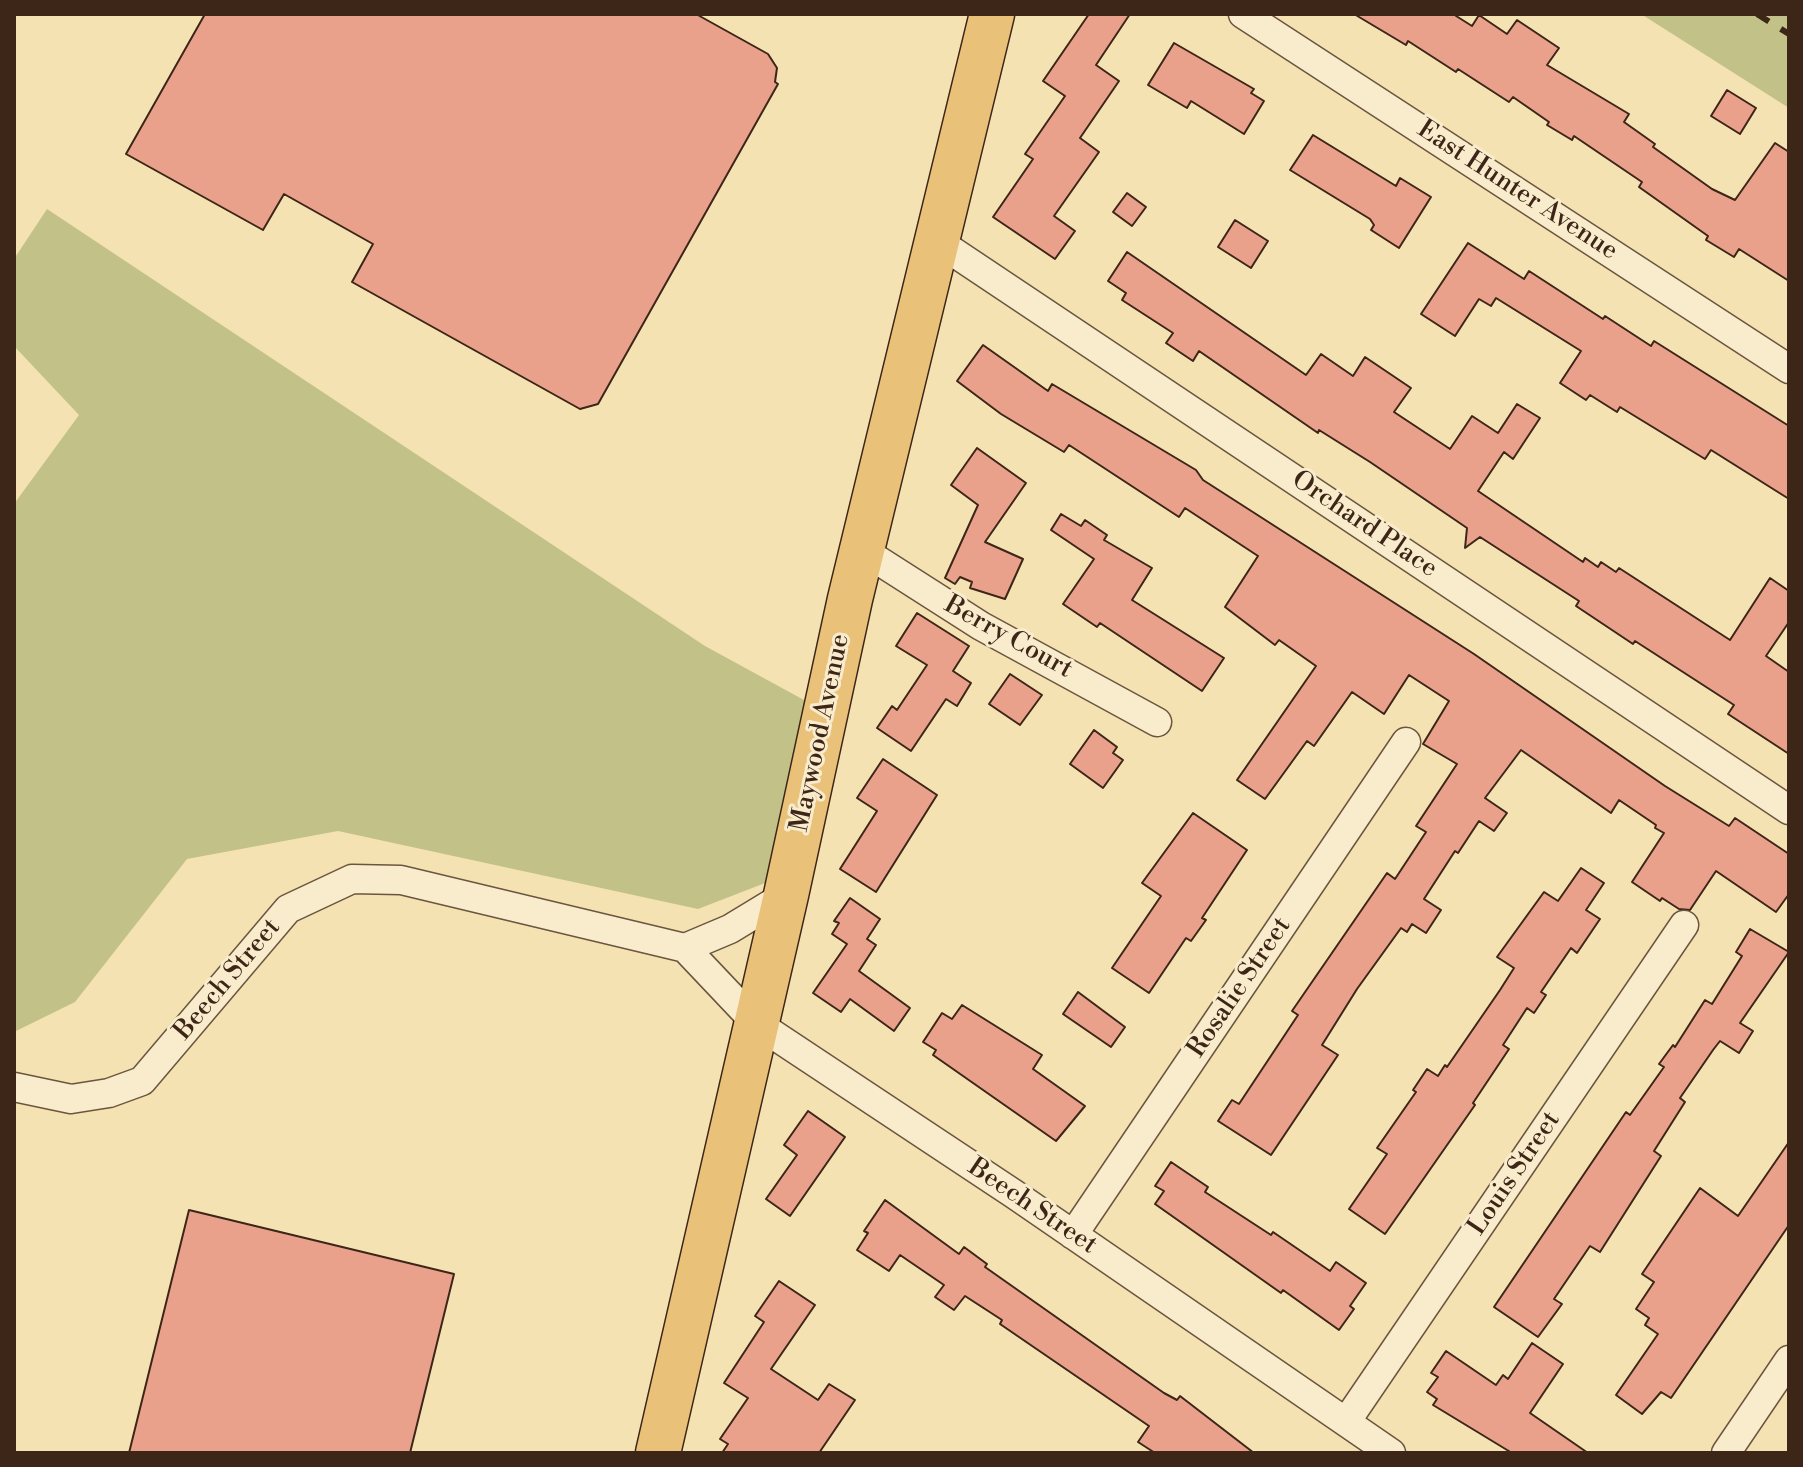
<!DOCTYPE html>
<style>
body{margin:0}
#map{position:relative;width:1803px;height:1467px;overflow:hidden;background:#f5e2b2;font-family:"Libre Bodoni",serif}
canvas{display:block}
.frame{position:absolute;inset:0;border:16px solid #3d2618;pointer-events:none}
</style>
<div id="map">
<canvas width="1803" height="1467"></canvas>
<div class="frame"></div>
</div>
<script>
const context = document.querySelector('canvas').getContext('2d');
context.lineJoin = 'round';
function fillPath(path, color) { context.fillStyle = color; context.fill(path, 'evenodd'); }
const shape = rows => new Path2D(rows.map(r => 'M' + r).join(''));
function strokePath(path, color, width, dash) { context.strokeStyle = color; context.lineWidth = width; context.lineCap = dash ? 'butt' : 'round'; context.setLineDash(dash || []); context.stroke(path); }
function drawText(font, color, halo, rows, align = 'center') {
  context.font = font + ' "Libre Bodoni",serif'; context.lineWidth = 6; context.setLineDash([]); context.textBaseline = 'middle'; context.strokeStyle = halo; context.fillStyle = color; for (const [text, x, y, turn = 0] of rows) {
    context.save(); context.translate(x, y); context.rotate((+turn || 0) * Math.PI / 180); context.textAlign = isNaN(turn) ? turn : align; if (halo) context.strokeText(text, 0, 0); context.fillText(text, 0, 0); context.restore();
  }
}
const green = shape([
 [1641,14,1789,14,1789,108],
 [47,209,705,646,826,712,791,873,698,909,338,831,187,859,75,1002,14,1032,14,504,79,415,14,346,14,259]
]);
const building = shape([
 [205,14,696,14,768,54,777,68,775,82,778,84,598,404,580,409,352,282,373,244,284,194,263,230,126,154,205,14],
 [1089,14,1130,14,1096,65,1119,81,1080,138,1099,152,1054,216,1075,231,1055,259,993,217,1033,159,1025,154,1065,96,1043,81,1089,14],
 [1354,14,1453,14,1472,26,1479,15,1507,34,1517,20,1559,48,1547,65,1629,114,1624,122,1655,144,1653,147,1712,189,1735,200,1775,143,1789,152,1789,281,1739,249,1734,257,1706,240,1708,236,1639,187,1642,182,1574,136,1572,140,1547,125,1549,122,1513,97,1509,102,1458,69,1456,72,1408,41,1406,45,1354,14],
 [1174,43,1254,89,1251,93,1264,101,1244,134,1191,101,1187,108,1148,85,1174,43],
 [1727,90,1756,108,1740,134,1711,116,1727,90],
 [1313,135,1396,186,1400,178,1431,197,1399,248,1371,230,1374,225,1370,219,1290,170,1313,135],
 [1127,193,1146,207,1132,226,1113,212,1127,193],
 [1235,220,1268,241,1251,268,1218,247,1235,220],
 [1468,243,1524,279,1529,271,1603,319,1605,316,1651,346,1654,341,1789,426,1789,499,1711,450,1705,459,1620,407,1617,412,1590,395,1586,400,1560,383,1581,351,1496,298,1491,306,1479,299,1455,336,1421,314,1468,243],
 [1127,252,1306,375,1321,354,1353,376,1365,357,1411,388,1394,412,1450,449,1472,416,1498,433,1517,404,1540,418,1513,459,1504,452,1478,491,1583,562,1585,558,1598,567,1601,562,1616,572,1619,568,1730,640,1770,578,1789,591,1789,622,1766,656,1789,672,1789,754,1728,714,1734,705,1635,641,1633,644,1576,606,1579,601,1480,537,1465,548,1467,528,1370,462,1319,430,1318,433,1199,351,1193,361,1166,343,1173,333,1122,300,1126,293,1108,281,1127,252],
 [983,345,1048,391,1052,384,1196,470,1203,480,1474,654,1665,786,1729,826,1735,818,1789,854,1789,894,1776,912,1716,871,1690,910,1679,909,1662,898,1660,901,1632,882,1664,833,1655,828,1656,825,1619,800,1611,813,1521,750,1485,798,1507,813,1494,831,1479,821,1458,853,1455,851,1424,899,1441,910,1426,933,1412,924,1407,932,1401,928,1357,989,1322,1045,1338,1055,1271,1155,1218,1121,1232,1100,1239,1104,1298,1015,1292,1011,1387,873,1395,879,1426,832,1416,826,1457,764,1423,744,1449,701,1409,675,1384,714,1352,692,1314,746,1307,741,1265,799,1237,780,1316,666,1279,640,1275,645,1225,607,1258,556,1185,508,1179,517,1069,445,1064,452,1001,414,957,381,983,345],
 [977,448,1026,483,985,542,1023,559,1005,599,970,588,972,582,960,577,955,584,945,578,978,505,951,485,977,448],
 [1061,514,1081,526,1085,520,1107,535,1104,540,1152,568,1132,600,1224,658,1202,691,1100,623,1097,627,1063,604,1094,559,1051,530,1061,514],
 [917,613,969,646,953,671,971,683,957,706,946,699,911,751,877,728,892,706,897,710,927,665,896,646,917,613],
 [1010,674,1042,695,1020,725,989,704,1010,674],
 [1094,730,1117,747,1113,753,1123,760,1103,788,1070,764,1094,730],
 [883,759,937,795,876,892,840,869,877,811,857,798,883,759],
 [1193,813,1247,850,1202,918,1206,920,1191,941,1186,938,1149,993,1112,968,1161,896,1142,883,1193,813],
 [1581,868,1604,883,1586,910,1600,919,1577,953,1571,948,1541,992,1546,995,1534,1013,1527,1008,1503,1045,1509,1049,1473,1103,1475,1105,1385,1234,1349,1209,1387,1154,1377,1148,1416,1092,1413,1090,1427,1069,1438,1076,1445,1065,1447,1067,1500,990,1514,968,1497,957,1544,892,1558,901,1581,868],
 [850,898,880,919,867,939,876,945,859,971,910,1008,894,1031,850,999,841,1012,813,993,847,944,832,934,839,923,834,921,850,898],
 [1750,929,1789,952,1740,1023,1753,1031,1739,1053,1720,1041,1713,1050,1680,1098,1685,1102,1654,1151,1661,1156,1600,1252,1590,1246,1554,1299,1562,1304,1538,1337,1494,1307,1626,1112,1630,1115,1664,1067,1659,1064,1673,1045,1675,1047,1705,1000,1712,1004,1742,956,1736,952,1750,929],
 [1078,992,1125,1027,1111,1047,1063,1014,1078,992],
 [962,1005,1042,1055,1033,1069,1085,1106,1056,1141,933,1055,936,1050,923,1042,942,1013,952,1019,962,1005],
 [808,1111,845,1137,790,1216,766,1199,797,1155,784,1145,808,1111],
 [1789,1142,1789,1225,1671,1398,1661,1392,1642,1414,1616,1395,1658,1334,1645,1325,1649,1318,1636,1309,1654,1282,1642,1274,1700,1188,1738,1216,1789,1142],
 [1171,1162,1208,1187,1205,1192,1271,1235,1273,1232,1330,1271,1336,1262,1366,1283,1350,1306,1354,1309,1339,1330,1283,1290,1281,1293,1155,1204,1164,1191,1155,1186,1171,1162],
 [885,1200,959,1254,964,1247,987,1264,985,1267,1164,1393,1177,1400,1180,1396,1254,1453,1155,1453,1138,1442,1149,1426,1000,1324,1002,1320,965,1296,954,1310,935,1297,944,1285,900,1255,889,1271,857,1250,868,1233,864,1231,885,1200],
 [189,1210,454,1274,410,1453,129,1453,189,1210],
 [779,1281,815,1305,771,1369,818,1400,829,1384,855,1400,819,1453,722,1453,728,1444,720,1439,748,1398,724,1383,764,1322,755,1316,779,1281],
 [1532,1343,1563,1364,1530,1413,1588,1453,1512,1453,1433,1405,1437,1399,1427,1392,1438,1377,1431,1373,1446,1351,1496,1385,1503,1375,1508,1379,1532,1343]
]);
const street = shape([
 [1243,14,1789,369],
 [937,241,1789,810],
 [862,550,981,626,1157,722],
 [685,948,730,929,786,895],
 [14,1087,71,1099,109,1093,142,1081,288,909,352,879,401,880,685,948,756,1023,1014,1194,1391,1453],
 [1073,1235,1406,742],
 [1346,1422,1684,925],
 [1726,1453,1789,1360]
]);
const primary = shape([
 [658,1453,786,895,850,599,992,14]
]);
const rail = shape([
 [1757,14,1789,34]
]);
const streetNames = [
 ["East Hunter Avenue",1517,191,33],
 ["Orchard Place",1364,525,34],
 ["Berry Court",1008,638,29],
 ["Maywood Avenue",821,733,-78],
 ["Beech Street",228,980,-50],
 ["Rosalie Street",1240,988,-56],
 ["Louis Street",1515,1174,-56],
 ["Beech Street",1032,1207,34]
];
fillPath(green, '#c2c288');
fillPath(building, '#e9a18c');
strokePath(building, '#3d2618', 2);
strokePath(street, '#6b553e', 31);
strokePath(primary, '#3d2618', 47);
strokePath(street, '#f8eccd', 28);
strokePath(primary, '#eac179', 44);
strokePath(rail, '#3d2618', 6, [14, 14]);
drawText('26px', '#3d2618', '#f8eccd', streetNames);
</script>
